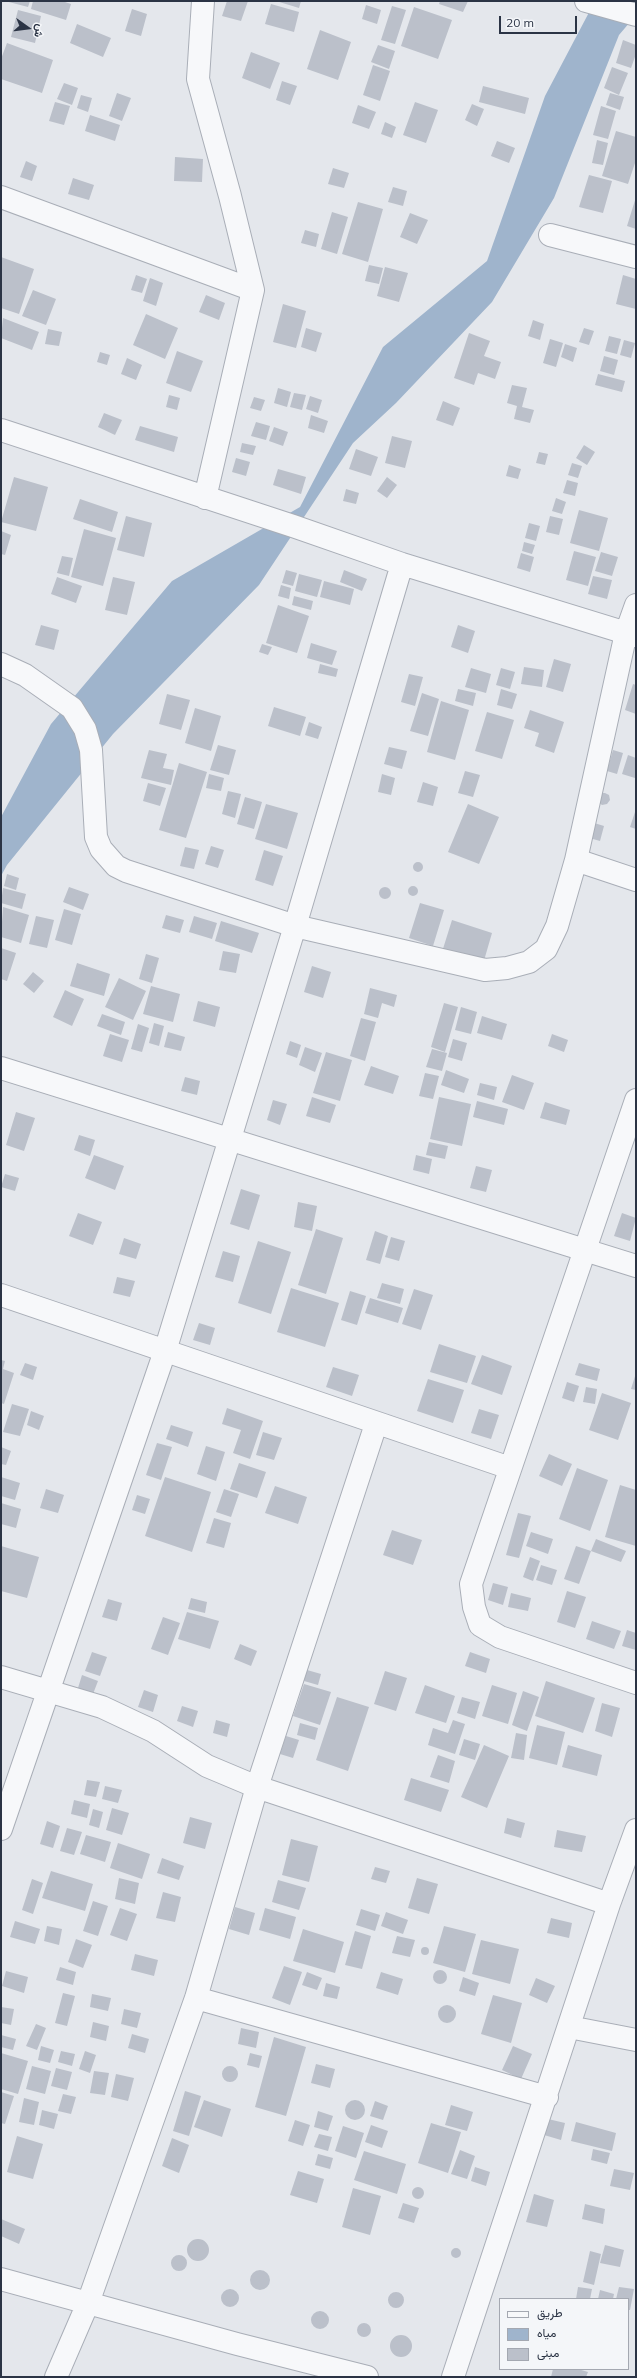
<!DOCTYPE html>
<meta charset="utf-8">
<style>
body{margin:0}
#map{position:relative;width:637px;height:2378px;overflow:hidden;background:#e4e7ec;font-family:Mulish,Vazirmatn,sans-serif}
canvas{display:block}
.frame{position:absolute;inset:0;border:2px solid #2b3445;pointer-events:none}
.legend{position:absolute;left:499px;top:2298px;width:130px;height:72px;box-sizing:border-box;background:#f4f6f9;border:1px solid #a4a8b1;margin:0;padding:5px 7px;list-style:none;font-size:12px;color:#2b3445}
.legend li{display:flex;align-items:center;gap:8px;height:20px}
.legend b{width:20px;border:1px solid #a4a8b1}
.north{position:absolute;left:8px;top:8px;width:40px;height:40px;-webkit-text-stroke:3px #f4f6f9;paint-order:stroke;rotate:104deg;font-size:11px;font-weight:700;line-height:16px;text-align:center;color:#2b3445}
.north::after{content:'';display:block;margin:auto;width:14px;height:18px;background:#2b3445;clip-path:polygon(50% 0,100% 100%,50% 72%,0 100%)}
.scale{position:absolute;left:499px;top:16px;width:78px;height:18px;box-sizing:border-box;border:2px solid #2b3445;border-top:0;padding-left:5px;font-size:12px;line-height:14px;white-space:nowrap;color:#2b3445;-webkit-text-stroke:3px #f4f6f9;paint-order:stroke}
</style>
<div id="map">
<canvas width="637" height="2378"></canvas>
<div class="frame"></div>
<ul class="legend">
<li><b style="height:5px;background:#f7f8fa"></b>طريق</li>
<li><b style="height:11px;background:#9fb4cc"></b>مياه</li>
<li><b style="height:11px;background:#bbc0ca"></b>مبنى</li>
</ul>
<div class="north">ش</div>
<div class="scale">20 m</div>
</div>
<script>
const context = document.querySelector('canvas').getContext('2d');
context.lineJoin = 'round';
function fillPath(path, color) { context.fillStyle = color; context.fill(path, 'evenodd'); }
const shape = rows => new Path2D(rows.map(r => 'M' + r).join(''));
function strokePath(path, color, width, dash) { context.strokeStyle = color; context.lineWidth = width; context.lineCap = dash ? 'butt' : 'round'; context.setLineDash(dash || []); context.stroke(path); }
const water = shape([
 [595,1,636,1,636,15,619,35,554,198,492,302,396,403,353,443,259,585,113,734,7,865,1,876,1,817,51,724,172,581,300,507,383,347,487,261,545,96]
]);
const building = shape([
 [5,1,30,1,28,7],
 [33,1,62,1,71,4,66,20,31,9],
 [227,1,248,1,241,21,222,16],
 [276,1,301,1,299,8],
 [440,1,468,1,463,12,439,4],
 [271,4,299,12,294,32,265,24],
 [366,5,381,10,377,24,362,19],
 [392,6,406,10,395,44,381,40],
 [414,7,452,20,438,59,401,46],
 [132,9,147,14,141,36,125,31],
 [18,10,41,16,35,43,11,37],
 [77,24,111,38,103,57,70,43],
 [320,30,351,42,338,80,307,69],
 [623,40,636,45,636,54,631,68,616,63],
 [7,43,53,60,42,93,1,79,1,59],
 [378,45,395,51,389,69,371,62],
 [251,52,280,63,270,89,242,78],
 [373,65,390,71,380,101,363,95],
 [612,67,628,73,619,95,604,88],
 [282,81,297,86,290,105,276,100],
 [64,83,78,88,72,105,57,99],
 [483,86,529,98,525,114,479,102],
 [117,93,131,98,122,121,109,116],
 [610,93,624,97,620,110,606,105],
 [81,95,92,98,88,112,77,108],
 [55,102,70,106,64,125,49,121],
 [415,102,438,110,426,143,403,135],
 [472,104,484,109,477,126,465,120],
 [358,105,376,112,369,129,352,123],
 [601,106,616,111,608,139,593,135],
 [90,115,120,125,115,141,85,131],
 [385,122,396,127,392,138,381,134],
 [616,131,636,137,636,160,628,184,602,176],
 [597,140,608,143,603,165,592,163],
 [497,141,515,148,509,163,491,156],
 [175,157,203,159,202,182,174,181],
 [26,161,37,166,32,181,20,177],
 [333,168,349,173,344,188,328,184],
 [589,175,612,181,603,213,579,207],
 [73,178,94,185,89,200,68,194],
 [393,187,407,191,403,206,388,202],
 [636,197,636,229,627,226],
 [358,202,383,209,368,262,342,254],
 [332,212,348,217,337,254,321,249],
 [410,213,428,220,417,244,400,237],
 [305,230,319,234,316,247,301,243],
 [1,257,34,269,19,314,1,308],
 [369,265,383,268,379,284,365,281],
 [385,267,408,273,399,302,377,296],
 [136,275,147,279,142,293,131,290],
 [623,275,636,279,636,309,616,304],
 [150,278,163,283,156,306,143,301],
 [33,290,56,299,46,325,22,316],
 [206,295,225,303,219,320,199,312],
 [283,304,306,311,296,348,273,342],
 [146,314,178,328,165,359,133,345],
 [3,318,39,332,32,350,1,338],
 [533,320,544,324,540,340,528,336],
 [306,328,322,333,316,352,301,347],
 [584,328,594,331,589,345,579,342],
 [48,329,62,332,59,346,45,344],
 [469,333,490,341,484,356,501,362,495,379,478,373,474,385,454,378],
 [609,336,621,339,617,354,605,351],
 [550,339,563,343,556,367,543,363],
 [624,340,635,343,631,358,620,355],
 [565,344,577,348,573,362,561,357],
 [177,351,203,361,191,392,166,383],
 [100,352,110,355,107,365,97,362],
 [604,356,618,360,614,375,600,371],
 [127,358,142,365,136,380,121,374],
 [598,374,625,381,622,392,595,385],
 [512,385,527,388,522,407,534,410,530,423,514,419,517,406,507,403],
 [278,388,291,392,287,407,274,403],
 [294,393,306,395,302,410,290,407],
 [169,395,180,398,177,410,166,407],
 [310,396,322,400,318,413,306,409],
 [254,397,265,400,261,411,250,408],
 [443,401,460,408,453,426,436,420],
 [104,413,122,420,115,435,98,427],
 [311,415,328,421,324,433,308,428],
 [256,422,270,426,266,440,251,436],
 [140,426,178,437,174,452,135,440],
 [274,427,288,432,283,446,269,441],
 [392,436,412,441,405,468,385,463],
 [242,443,256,446,253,455,240,452],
 [584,445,595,452,587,465,576,458],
 [356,449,378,457,371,476,349,469],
 [539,452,548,454,545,465,536,463],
 [236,458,250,462,246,476,232,472],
 [572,463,582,466,578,478,568,475],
 [509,465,521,469,518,479,506,476],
 [278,469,306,477,301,494,273,485],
 [14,477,48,487,36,531,1,522],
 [387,477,397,485,387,498,377,491],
 [567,480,578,483,575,496,563,493],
 [346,489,359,493,356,504,343,501],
 [556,498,566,502,562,514,552,511],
 [80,499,118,512,112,532,73,519],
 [579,510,608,518,599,551,570,543],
 [126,516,152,523,144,557,117,550],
 [550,516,563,519,559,535,546,532],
 [529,523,540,526,536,541,525,538],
 [84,529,116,538,103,586,71,577],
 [1,531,11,535,5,555,1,554],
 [524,542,535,545,532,554,522,551],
 [574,551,596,557,588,586,566,580],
 [601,552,618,557,612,576,595,571],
 [521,553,534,557,530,572,517,568],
 [62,556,73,558,69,576,57,573],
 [286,570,297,573,293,586,282,583],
 [344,570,367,579,362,591,340,582],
 [299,574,322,580,317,597,295,591],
 [593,576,612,580,607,599,588,594],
 [57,577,82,586,76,603,51,594],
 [113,577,135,582,127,615,105,610],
 [324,581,354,589,350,605,320,597],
 [281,585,291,588,289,599,278,596],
 [294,596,313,601,311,610,292,605],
 [278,605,309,616,297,653,266,643],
 [41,625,59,630,54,650,35,645],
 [458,625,475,631,468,653,451,647],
 [311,643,337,651,332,665,307,658],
 [262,644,272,647,268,655,259,652],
 [554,659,571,664,563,692,546,687],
 [320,664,338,669,336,677,318,673],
 [524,667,544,670,542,687,521,684],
 [471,668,491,674,486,693,465,687],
 [501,668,515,672,510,689,496,685],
 [409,674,423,677,415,706,401,702],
 [633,684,636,685,636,714,625,710],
 [458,689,476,693,473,706,455,701],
 [501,689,517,694,512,709,497,705],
 [422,693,439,699,428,736,410,731],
 [167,694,190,700,181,730,159,724],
 [441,701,469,710,455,760,427,752],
 [274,707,306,717,300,736,268,726],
 [195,708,221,716,211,751,185,743],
 [530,710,564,722,554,753,535,746,539,733,524,728],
 [487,712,514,720,502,759,475,751],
 [309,722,322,727,318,739,305,735],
 [218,745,236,750,229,775,210,770],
 [389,747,407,751,402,769,384,764],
 [149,750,167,754,163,768,174,770,171,785,141,778],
 [613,750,623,753,617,774,607,771],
 [628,755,636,758,635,778,622,774],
 [179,763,207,772,186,838,159,830],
 [465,771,480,775,473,797,458,793],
 [209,774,224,778,221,791,206,788],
 [382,774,395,778,391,795,378,792],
 [423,782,438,787,433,806,417,802],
 [148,783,166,788,160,806,143,801],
 [228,791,241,794,235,818,222,814],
 [600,793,605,793,609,795,610,800,607,804,602,805,598,802],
 [245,797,262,802,254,829,237,824],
 [266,804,298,813,287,849,255,839],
 [468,804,499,817,479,864,448,852],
 [636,809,636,829,630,827],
 [591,822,604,826,600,841,586,837],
 [211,846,224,850,218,868,205,864],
 [185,847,199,850,194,869,180,866],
 [264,850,283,856,273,886,255,880],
 '413 867a5 5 0 1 1 10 0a5 5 0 1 1-10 0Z',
 [7,874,19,878,16,890,4,886],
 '408 891a5 5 0 1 1 10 0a5 5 0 1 1-10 0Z',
 '379 893a6 6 0 1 1 12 0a6 6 0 1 1-12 0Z',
 [69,887,89,894,83,910,63,902],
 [3,888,26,894,22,909,1,903],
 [420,903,444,910,433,946,409,938],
 [3,907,29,915,21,943,1,937],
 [64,909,81,914,72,945,55,940],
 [166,915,184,920,180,933,162,928],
 [36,916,54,920,47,948,29,944],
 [194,916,217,923,212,939,189,932],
 [452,920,492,933,483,964,442,952],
 [221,921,259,933,252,953,215,941],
 [1,948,16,953,7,981,1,979],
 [223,951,240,954,236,973,219,970],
 [146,954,159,958,152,983,139,979],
 [77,963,110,974,104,996,70,986],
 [312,966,331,972,323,998,304,992],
 [33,972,44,981,34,993,23,984],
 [119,978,146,991,133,1020,105,1007],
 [151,986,180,994,173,1022,143,1014],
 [370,988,397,995,394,1007,382,1003,378,1018,364,1014],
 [65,990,84,999,72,1026,53,1017],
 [198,1001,220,1007,215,1027,193,1021],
 [444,1003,458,1007,445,1052,431,1047],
 [461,1007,477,1012,471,1034,455,1030],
 [102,1014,125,1022,121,1035,97,1026],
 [482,1016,507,1024,502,1040,477,1033],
 [361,1018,376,1022,365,1061,350,1056],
 [154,1023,164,1026,159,1046,149,1043],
 [138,1024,149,1028,142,1052,131,1049],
 [168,1032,185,1037,181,1051,164,1047],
 [110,1034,129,1040,122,1062,103,1056],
 [552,1034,568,1040,564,1052,548,1046],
 [453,1039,467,1043,462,1061,448,1057],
 [290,1041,301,1045,297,1058,286,1054],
 [305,1047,322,1053,315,1072,299,1065],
 [432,1049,447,1053,442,1071,426,1067],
 [326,1052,352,1060,340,1101,313,1093],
 [371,1066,399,1076,393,1094,364,1085],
 [446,1070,469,1079,464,1093,441,1085],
 [425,1073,439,1076,433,1099,419,1096],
 [512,1075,534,1083,524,1110,502,1102],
 [185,1077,200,1081,197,1095,181,1091],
 [480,1083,497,1087,494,1100,477,1095],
 [312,1097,336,1105,330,1123,306,1116],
 [439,1097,471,1104,462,1146,430,1139],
 [273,1100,287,1104,280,1125,267,1120],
 [477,1101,508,1109,504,1125,473,1117],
 [545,1102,570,1110,566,1125,540,1118],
 [16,1112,35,1118,24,1151,6,1145],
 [79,1135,95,1140,90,1156,74,1150],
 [429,1142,448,1146,445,1159,426,1155],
 [94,1155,124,1166,115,1190,85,1178],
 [416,1155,432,1159,429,1174,413,1170],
 [476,1166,492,1170,486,1192,470,1188],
 [5,1174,19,1178,15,1191,1,1187],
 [241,1189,260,1195,249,1230,230,1224],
 [298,1202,317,1206,312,1231,294,1227],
 [78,1213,102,1222,93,1245,69,1236],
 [622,1213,636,1218,630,1241,614,1236],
 [316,1229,343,1238,326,1294,298,1285],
 [375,1231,388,1236,380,1264,366,1260],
 [391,1237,405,1241,399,1261,385,1257],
 [124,1238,141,1244,136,1259,119,1254],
 [258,1241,291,1252,271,1314,238,1303],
 [223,1251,240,1256,233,1282,215,1277],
 [117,1277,135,1281,130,1297,113,1293],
 [382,1283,404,1289,400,1304,377,1298],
 [291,1288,339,1303,325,1347,277,1332],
 [414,1289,433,1295,421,1330,402,1324],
 [350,1291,366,1296,357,1325,341,1320],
 [370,1298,403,1308,398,1323,365,1313],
 [199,1323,215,1328,210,1345,193,1340],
 [439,1344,476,1356,467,1383,430,1372],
 [482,1355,512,1366,502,1395,471,1384],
 [1,1360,5,1361,3,1369,14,1373,4,1404,1,1403],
 [25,1363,37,1367,33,1380,20,1375],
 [579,1363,600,1369,597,1381,575,1375],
 [333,1367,359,1375,352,1396,326,1387],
 [636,1373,636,1390,631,1389],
 [428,1379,464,1390,453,1423,417,1411],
 [567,1382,579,1386,574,1402,562,1398],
 [586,1387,597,1389,595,1404,583,1402],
 [602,1393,631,1403,618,1440,589,1430],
 [12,1404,29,1409,20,1436,3,1432],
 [227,1408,263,1421,250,1459,233,1453,241,1430,222,1424],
 [479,1409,499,1415,491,1439,471,1433],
 [31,1411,44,1416,39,1430,27,1425],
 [171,1425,193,1432,188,1447,166,1439],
 [263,1432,282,1438,274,1460,256,1455],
 [157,1443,172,1447,161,1480,146,1475],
 [206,1446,225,1452,216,1481,197,1474],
 [1,1447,11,1451,6,1465,1,1464],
 [549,1454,572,1464,562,1486,539,1476],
 [239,1463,266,1472,257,1498,230,1489],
 [577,1468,608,1480,590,1531,559,1519],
 [1,1477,20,1483,15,1500,1,1496],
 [165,1477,211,1492,192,1552,145,1536],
 [620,1485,636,1490,636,1546,605,1537],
 [275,1486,307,1497,298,1524,265,1513],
 [46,1489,64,1495,58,1513,40,1508],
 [224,1489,239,1494,231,1517,216,1512],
 [137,1495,150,1499,145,1514,132,1510],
 [1,1503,21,1509,16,1528,1,1524],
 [518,1513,531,1516,519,1558,506,1555],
 [214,1518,231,1523,224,1548,206,1543],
 [392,1530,422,1540,413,1565,383,1555],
 [531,1532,553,1539,548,1554,526,1546],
 [596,1539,626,1551,621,1562,591,1551],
 [1,1546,39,1557,27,1598,1,1591],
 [576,1546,591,1551,579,1584,564,1579],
 [530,1557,540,1561,533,1581,523,1577],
 [541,1565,557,1570,552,1585,536,1580],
 [493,1583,508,1587,503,1605,488,1600],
 [567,1591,586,1597,575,1628,557,1622],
 [511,1593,531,1598,528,1611,508,1607],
 [191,1598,207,1602,205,1613,188,1609],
 [108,1599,122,1603,117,1621,102,1617],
 [187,1612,219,1621,210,1649,178,1639],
 [163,1617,180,1623,168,1655,151,1649],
 [592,1621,621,1631,614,1649,586,1639],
 [627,1630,636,1633,636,1650,622,1646],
 [240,1644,257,1651,251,1666,234,1659],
 [92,1652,107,1657,100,1676,85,1671],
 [470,1652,490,1659,486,1673,465,1666],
 [307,1670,321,1674,318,1685,304,1681],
 [385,1671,407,1678,396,1711,374,1704],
 [82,1675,98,1681,93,1694,78,1688],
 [546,1681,595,1698,583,1733,535,1716],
 [304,1684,331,1692,320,1725,293,1716],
 [425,1685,455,1696,446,1723,415,1713],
 [492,1685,517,1693,508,1724,482,1716],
 [144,1690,158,1695,153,1712,138,1707],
 [523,1691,539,1697,527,1731,512,1725],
 [337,1697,369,1707,348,1771,316,1760],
 [462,1697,480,1702,475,1719,457,1713],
 [602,1703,620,1708,612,1737,595,1731],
 [182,1706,198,1711,193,1727,177,1721],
 [216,1720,230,1724,227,1737,213,1733],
 [453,1720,465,1724,455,1754,428,1745,433,1728,448,1733],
 [300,1723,318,1728,315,1740,297,1735],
 [537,1725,565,1732,557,1765,529,1758],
 [516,1733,527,1735,524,1760,511,1758],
 [286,1736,299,1740,293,1758,280,1754],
 [464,1739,480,1744,475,1760,459,1755],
 [484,1745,509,1756,487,1808,461,1797],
 [568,1745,602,1755,597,1776,562,1767],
 [438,1755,455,1761,449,1783,430,1777],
 [411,1778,449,1790,441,1812,404,1800],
 [87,1780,100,1782,96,1797,84,1795],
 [105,1786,122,1790,118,1803,102,1799],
 [74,1800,90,1804,87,1818,71,1814],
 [112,1808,129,1813,122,1835,106,1830],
 [93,1809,103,1812,99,1828,89,1825],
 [190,1817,212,1823,205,1849,183,1843],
 [507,1818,525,1823,521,1838,504,1833],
 [47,1821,60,1826,53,1848,40,1844],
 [67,1828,82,1832,74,1855,60,1851],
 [557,1830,586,1836,582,1852,554,1847],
 [86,1835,111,1842,105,1862,80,1854],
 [291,1839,318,1846,309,1882,282,1875],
 [118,1843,150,1854,142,1879,110,1868],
 [162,1858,184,1866,179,1880,157,1873],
 [375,1867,390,1871,386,1883,371,1879],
 [51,1871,93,1884,85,1911,42,1898],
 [119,1878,139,1883,135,1904,115,1899],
 [417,1878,438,1884,429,1914,408,1908],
 [32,1879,43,1883,33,1914,22,1910],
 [278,1880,306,1888,299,1910,272,1902],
 [163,1892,181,1897,175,1922,156,1918],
 [93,1901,108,1906,98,1936,83,1931],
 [235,1907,255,1913,249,1935,229,1929],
 [120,1908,137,1914,127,1941,110,1935],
 [265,1908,296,1917,290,1939,259,1930],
 [361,1909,380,1915,375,1931,356,1925],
 [386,1912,408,1920,403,1934,381,1926],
 [551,1918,572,1923,569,1938,547,1933],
 [15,1921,40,1929,35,1944,10,1937],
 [47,1926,62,1929,59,1945,44,1941],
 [444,1926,476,1934,465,1972,433,1963],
 [303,1929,344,1942,335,1973,293,1961],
 [355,1931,371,1936,362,1969,345,1965],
 [397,1936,415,1940,410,1957,392,1953],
 [76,1939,92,1945,83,1968,68,1962],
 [481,1940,519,1949,510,1984,472,1974],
 '421 1951a4 4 0 1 1 8 0a4 4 0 1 1-8 0Z',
 [135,1954,158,1960,154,1976,131,1970],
 [284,1966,302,1972,290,2005,272,1998],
 [60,1967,76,1972,73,1985,56,1980],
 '433 1977a7 7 0 1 1 14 0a7 7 0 1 1-14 0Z',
 [6,1971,28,1977,24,1993,2,1986],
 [307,1972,322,1978,317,1990,302,1985],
 [381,1972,403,1979,398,1995,376,1988],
 [463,1977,479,1983,475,1996,459,1991],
 [536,1978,555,1986,547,2003,529,1995],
 [326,1983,340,1987,337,1999,323,1996],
 [63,1993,75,1996,67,2026,55,2023],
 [92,1994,111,1998,108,2011,90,2007],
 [493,1995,522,2003,511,2043,481,2034],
 '438 2014a9 9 0 1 1 18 0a9 9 0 1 1-18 0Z',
 [1,2007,14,2009,11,2025,1,2023],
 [124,2009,141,2013,137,2028,121,2024],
 [93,2022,109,2026,106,2041,90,2037],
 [36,2024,46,2028,37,2050,26,2046],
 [241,2028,259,2032,256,2048,238,2044],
 [132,2034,149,2039,145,2053,128,2048],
 [1,2035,16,2039,13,2050,1,2047],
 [274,2037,306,2047,286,2116,255,2107],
 [41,2046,54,2050,50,2063,38,2060],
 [513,2046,532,2054,521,2079,502,2070],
 [61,2051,75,2054,72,2066,58,2062],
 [85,2051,96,2055,90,2073,79,2069],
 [1,2053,28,2061,18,2094,1,2089],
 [250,2053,262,2056,259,2068,247,2065],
 [316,2064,335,2069,330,2088,311,2083],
 '222 2074a8 8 0 1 1 16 0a8 8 0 1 1-16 0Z',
 [32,2066,51,2071,45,2094,26,2089],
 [56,2068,72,2072,67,2090,51,2086],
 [94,2071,109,2073,105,2095,90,2093],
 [116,2074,134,2078,128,2101,111,2097],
 [185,2091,201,2096,189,2136,173,2131],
 [1,2092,14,2096,5,2124,1,2123],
 [63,2094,76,2097,71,2114,58,2111],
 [24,2098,39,2102,34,2125,19,2122],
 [204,2100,231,2109,222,2137,194,2127],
 '345 2110a10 10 0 1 1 20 0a10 10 0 1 1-20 0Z',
 [375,2101,388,2106,383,2120,370,2116],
 [451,2105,473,2112,467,2131,445,2125],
 [42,2110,58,2114,54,2129,39,2125],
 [318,2111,333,2116,328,2131,314,2127],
 [548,2119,565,2123,561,2140,544,2135],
 [295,2120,310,2125,303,2146,288,2141],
 [576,2122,616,2133,612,2151,571,2141],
 [431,2123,461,2132,448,2173,418,2163],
 [371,2125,388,2131,382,2148,365,2142],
 [343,2126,364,2133,356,2158,335,2151],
 [319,2134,332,2137,328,2151,314,2147],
 [17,2136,43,2144,33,2179,7,2172],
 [172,2138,189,2145,179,2173,162,2166],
 [593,2149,610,2153,607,2164,591,2160],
 [460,2150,475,2156,467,2179,451,2174],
 [364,2151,406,2164,397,2194,354,2180],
 [318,2154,333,2158,330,2169,315,2165],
 [475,2167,490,2172,486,2186,471,2181],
 [614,2169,634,2173,630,2190,610,2186],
 [298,2171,324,2179,317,2203,290,2195],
 '412 2193a6 6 0 1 1 12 0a6 6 0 1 1-12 0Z',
 [353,2188,381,2196,370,2235,342,2227],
 [534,2194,554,2200,547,2227,526,2222],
 [403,2203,419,2208,414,2223,398,2218],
 [585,2204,605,2209,603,2224,582,2219],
 [1,2219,25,2229,19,2244,1,2236],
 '187 2250a11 11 0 1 1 22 0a11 11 0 1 1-22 0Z',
 [605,2245,624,2250,620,2267,600,2263],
 '451 2253a5 5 0 1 1 10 0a5 5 0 1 1-10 0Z',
 [590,2251,601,2254,594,2285,583,2282],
 '171 2263a8 8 0 1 1 16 0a8 8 0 1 1-16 0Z',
 '250 2280a10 10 0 1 1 20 0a10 10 0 1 1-20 0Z',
 [578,2287,592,2289,590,2299,576,2299],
 [619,2287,634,2289,630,2310,628,2310,628,2299,616,2299],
 '221 2298a9 9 0 1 1 18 0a9 9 0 1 1-18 0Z',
 [600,2290,614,2294,613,2299,598,2299],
 '388 2300a8 8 0 1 1 16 0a8 8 0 1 1-16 0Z',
 '311 2320a9 9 0 1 1 18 0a9 9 0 1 1-18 0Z',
 '357 2330a7 7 0 1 1 14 0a7 7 0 1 1-14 0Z',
 '390 2346a11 11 0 1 1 22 0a11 11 0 1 1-22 0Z',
 [553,2369,578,2369,588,2372,586,2377,551,2377]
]);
const minor = shape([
 [203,1,198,79,230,196,253,290,205,498],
 [586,1,636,15],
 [1,197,253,290],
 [550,235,636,257],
 [1,430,293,526,402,564,636,636],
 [1,664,25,675,72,708,85,729,91,750,96,837,101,849,116,866,126,871,295,926,485,970,507,968,529,962,546,949,557,926,576,860,626,633,636,605],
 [576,860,636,880],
 [1,1068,636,1266],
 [636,1100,471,1584,474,1607,480,1625,500,1637,636,1683],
 [1,1295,510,1468],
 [1,1677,102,1707,153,1731,207,1766,257,1787,609,1904],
 [1,1829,165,1351,295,926,402,564],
 [196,1998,547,2097],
 [569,2027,636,2040],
 [1,2279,237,2344,367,2377],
 [56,2377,88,2303,196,1998,257,1787,376,1424],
 [453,2377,609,1904,636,1830]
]);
fillPath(water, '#9fb4cc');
fillPath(building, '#bbc0ca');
strokePath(minor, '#a9aeb7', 24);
strokePath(minor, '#f7f8fa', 22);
</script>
